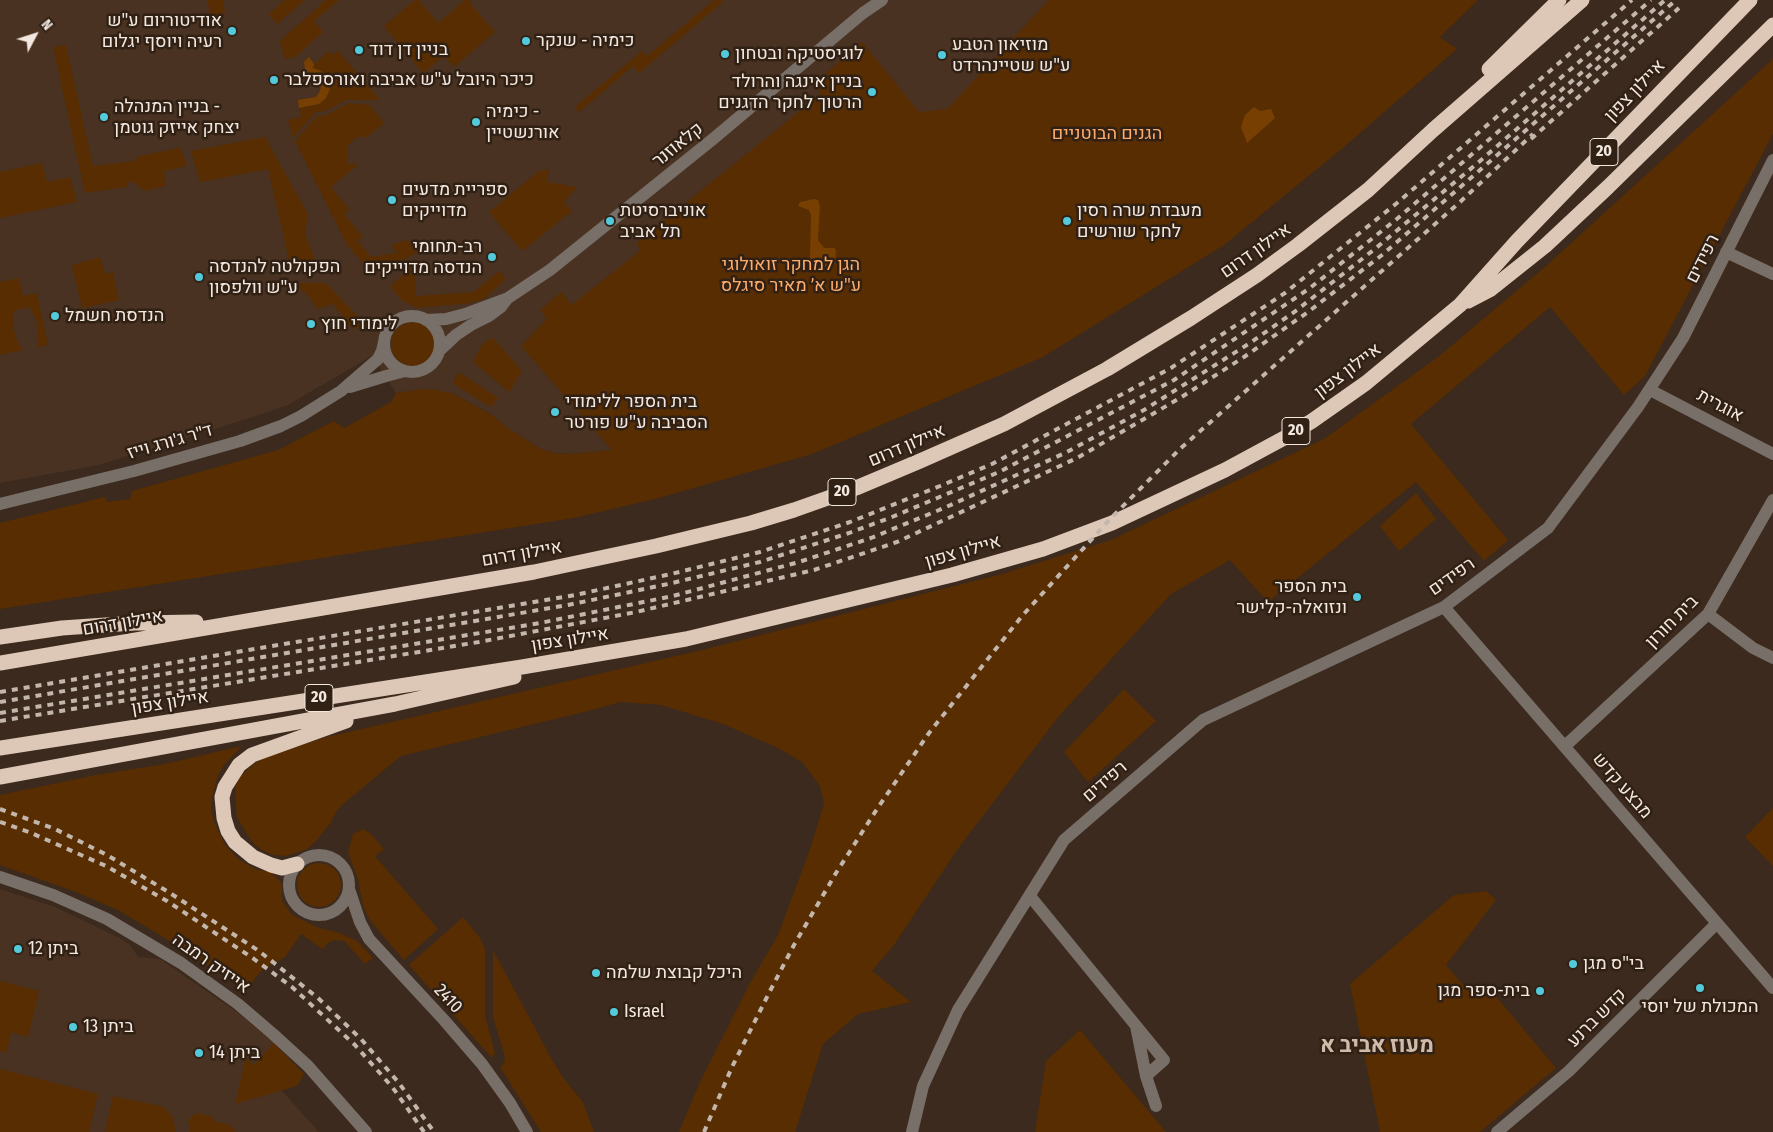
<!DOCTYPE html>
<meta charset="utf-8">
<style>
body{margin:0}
#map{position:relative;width:1773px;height:1132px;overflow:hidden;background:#3b2a1d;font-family:"Fira Sans Condensed",sans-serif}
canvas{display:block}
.north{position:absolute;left:10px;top:10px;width:50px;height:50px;-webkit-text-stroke:4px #312114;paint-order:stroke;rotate:50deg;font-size:14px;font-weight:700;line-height:20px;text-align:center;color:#f3e8e0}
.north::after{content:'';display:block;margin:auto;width:18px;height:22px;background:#f3e8e0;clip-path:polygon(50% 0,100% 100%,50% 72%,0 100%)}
</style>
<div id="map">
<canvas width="1773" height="1132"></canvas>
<div class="north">N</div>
</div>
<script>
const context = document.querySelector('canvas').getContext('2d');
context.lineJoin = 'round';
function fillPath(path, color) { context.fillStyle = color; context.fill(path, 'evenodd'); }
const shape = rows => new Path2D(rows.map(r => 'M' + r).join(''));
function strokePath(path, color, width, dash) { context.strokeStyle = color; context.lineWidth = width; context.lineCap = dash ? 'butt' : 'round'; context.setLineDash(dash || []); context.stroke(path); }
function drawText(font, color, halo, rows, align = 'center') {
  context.font = font + ' "Fira Sans Condensed",Heebo,sans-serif'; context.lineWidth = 5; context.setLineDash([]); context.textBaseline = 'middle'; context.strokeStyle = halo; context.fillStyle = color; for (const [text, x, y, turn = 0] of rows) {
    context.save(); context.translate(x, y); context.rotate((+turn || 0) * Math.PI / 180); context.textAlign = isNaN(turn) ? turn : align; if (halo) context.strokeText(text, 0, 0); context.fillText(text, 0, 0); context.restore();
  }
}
const built = shape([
 [0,0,1337,0,613,450,572,454,553,453,539,448,505,426,492,415,454,394,424,389,396,393,372,356,288,405,253,417,99,465,0,483],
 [0,889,55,907,120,938,130,945,138,957,160,959,241,1015,271,1040,290,1061,274,1082,319,1132,0,1132]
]);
const green = shape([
 [207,0,223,0,225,12,217,18,213,24],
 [285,0,305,0,277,24,269,14],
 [326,0,339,0,314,21,323,32,295,57,285,59,280,41],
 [415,0,419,0,438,23,465,0,471,0,469,2,495,32,454,67,444,56,423,73,384,26],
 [714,0,722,0,723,2,639,73,633,66,579,112,575,107,642,51,647,56],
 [1049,0,1478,0,1440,37,1457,49,1344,147,1224,245,1043,357,812,454,659,498,574,518,0,609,0,523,105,497,107,502,130,499,132,491,278,450,334,421,344,428,391,402,396,393,424,389,438,390,454,394,492,415,505,426,539,448,553,453,572,454,612,450,521,346,547,319,540,310,561,292,572,305,641,250,636,243,821,94,814,84,862,42,919,112,947,109],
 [66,45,93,166,134,161,139,156,180,148,187,166,164,171,166,186,144,191,131,180,126,187,85,193,53,47],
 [329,51,333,55,338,51,380,100,346,100,326,111,316,112,293,138,288,120,301,117,299,108,317,105,324,100,328,94,325,75,321,71,313,68,314,64],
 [1773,59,1773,134,1645,376,1624,395,1550,307,1411,424,1508,540,1484,561,1416,482,1268,602,1230,560,1171,594,1059,716,957,850,894,945,872,971,911,1002,858,1014,823,1044,795,1132,679,1132,700,1082,750,983,778,935,810,849,824,804,820,786,802,762,778,748,723,724,661,705,621,702,580,713,401,756,343,804,336,812,330,824,316,841,307,849,296,853,285,856,273,855,264,851,255,845,248,836,237,817,235,794,236,785,241,776,254,764,263,758,323,738,702,650,1002,574,1111,540,1324,439,1438,357,1546,266],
 [348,103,370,105,384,123,367,137,357,137,348,145,347,164,359,164,331,187,349,209,344,214,363,237,357,240,371,257,397,253,391,245,408,240,418,251,404,260,364,264,347,245,295,141,317,116,327,115],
 [265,137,308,214,305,234,315,259,290,265,268,169,200,182,191,151],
 [42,163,47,182,70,177,77,202,0,218,0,172],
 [549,169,547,182,577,187,564,202,572,211,522,251,489,212,539,171],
 [100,257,105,274,113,272,119,300,82,308,72,265],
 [414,266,416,296,474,292,499,271,506,279,484,299,471,303,417,308,400,299,390,286],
 [19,278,23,296,37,293,48,345,37,347,38,325,36,319,29,307,15,310,13,316,14,329,16,338,23,350,0,355,0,282],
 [300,283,326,283,362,321,364,329,352,328,333,304,318,309,306,293,301,291],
 '391 344a22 22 0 1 1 44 0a22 22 0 1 1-44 0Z',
 [492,337,522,371,509,392,473,362,481,346],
 [460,373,498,398,491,407,453,384,456,376],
 [1416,493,1436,519,1399,551,1380,526],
 [1124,689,1156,721,1088,782,1064,752],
 [242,746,224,765,218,775,212,798,211,809,214,822,225,845,238,859,248,865,257,870,269,871,280,881,282,885,282,901,292,915,319,928,337,932,357,941,373,958,365,964,344,941,335,940,329,942,322,949,301,934,285,957,262,970,245,991,178,946,118,910,76,892,0,865,0,795,96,775,165,764],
 [1773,808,1773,866,1745,837],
 [363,829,371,834,384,849,375,856,438,929,404,960,369,919,363,906,358,879,348,852,353,834],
 '297 885a22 22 0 1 1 44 0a22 22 0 1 1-44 0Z',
 [1486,891,1496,900,1446,965,1469,992,1494,994,1556,1068,1480,1132,1380,1132,1350,984,1454,895],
 [463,917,480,938,485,949,485,1016,495,1053,492,1058,409,965],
 [493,950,551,1058,564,1079,583,1102,594,1132,541,1132,500,1067,504,1064,505,1057,493,1017],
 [0,981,39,991,28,1037,11,1032,7,1052,0,1051],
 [1080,1030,1166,1132,1035,1132,1046,1061],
 [274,1043,304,1074,297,1086,235,1104,246,1058,254,1065],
 [0,1069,98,1094,89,1132,0,1132],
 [113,1096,164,1107,173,1118,176,1132,105,1132],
 [197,1113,210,1116,217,1122,227,1124,233,1128,236,1132,190,1132,188,1120]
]);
const water = shape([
 [309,57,314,64,313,68,321,71,326,77,330,89,326,98,319,104,299,108,298,100,316,97,320,91,321,84,317,78,306,76,304,62],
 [1254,107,1260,111,1271,109,1275,118,1247,143,1241,127,1245,115],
 [814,199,818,200,820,206,818,240,824,248,834,248,836,250,835,263,826,269,811,261,810,258,811,215,809,210,798,206,800,202]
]);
const minor = shape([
 [1726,252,1773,274],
 '384 344a28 28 0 1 1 56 0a28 28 0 1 1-56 0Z',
 [426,320,446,319,465,314,508,298,550,270,713,139,863,13,882,0],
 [440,350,456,335,471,325,489,316,501,307,507,299],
 [350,387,386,376,405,371],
 [1650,390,1773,454],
 [0,504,134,471,240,441,281,426,301,416,341,391,378,359,382,351,384,342],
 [1444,607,1773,988],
 [1708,614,1753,648,1773,658],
 [1565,746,1708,614,1773,500],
 '289 885a30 30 0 1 1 60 0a30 30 0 1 1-60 0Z',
 [0,877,53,895,107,919,181,963,238,1004,273,1034,308,1066,366,1132],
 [349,889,360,922,369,939,444,1020,482,1064,510,1103,527,1132],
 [1030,896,1164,1060,1146,1076,1136,1026],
 [1146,1076,1156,1106],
 [912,1132,923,1086,958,1010,1064,840,1203,720,1444,607,1548,528,1638,407,1683,338,1773,160],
 [1497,1132,1569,1071,1717,923]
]);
const highway = shape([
 [1489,69,1559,0],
 [1468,301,1491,289,1545,246,1608,187,1773,25],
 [0,637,62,628,134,623,196,622],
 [0,663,534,572,656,546,751,523,794,510,856,488,920,461,1004,424,1107,369,1191,318,1257,275,1298,245,1368,190,1433,130,1582,0],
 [0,748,522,667,686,639,952,575,1043,549,1112,523,1225,470,1286,437,1312,421,1366,383,1460,305,1517,241,1750,0],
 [0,777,395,704,514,677],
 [297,864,282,868,271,865,253,857,235,842,228,831,224,818,222,797,225,787,239,765,252,755,346,721]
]);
const rail = shape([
 [1531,139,1679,8],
 [0,692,575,595,671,574,760,552,850,522,940,486,992,464,1171,368,1285,293,1397,203,1632,0],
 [0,702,568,605,668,584,760,562,849,533,892,517,999,472,1174,380,1310,288,1398,218,1651,0],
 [0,713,540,623,673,596,799,562,871,538,944,508,1065,453,1144,410,1250,343,1297,310,1376,248,1480,161,1665,0],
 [0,721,479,642,636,612,814,570,897,542,1077,458,1180,398,1244,357,1308,312,1382,255,1676,0],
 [0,809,55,829,107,855,170,893,259,951,318,998,361,1039,399,1083,434,1132],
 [0,822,29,832,106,866,167,901,254,959,292,987,355,1045,393,1088,424,1132],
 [704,1132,732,1067,770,991,794,945,836,873,877,809,929,733,1022,616,1111,518,1181,448,1460,202,1533,134]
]);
const markers = [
 [232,31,5,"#53cadc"],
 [526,41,5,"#53cadc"],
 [359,50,5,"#53cadc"],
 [725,54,5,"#53cadc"],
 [942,55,5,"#53cadc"],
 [274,80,5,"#53cadc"],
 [872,92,5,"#53cadc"],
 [104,117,5,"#53cadc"],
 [476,122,5,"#53cadc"],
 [392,200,5,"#53cadc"],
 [610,221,5,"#53cadc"],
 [1067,221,5,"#53cadc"],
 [492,257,5,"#53cadc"],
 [199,277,5,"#53cadc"],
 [55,316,5,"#53cadc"],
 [311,324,5,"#53cadc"],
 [555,412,5,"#53cadc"],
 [1357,597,5,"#53cadc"],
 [18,949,5,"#53cadc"],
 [1573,964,5,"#53cadc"],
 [596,973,5,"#53cadc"],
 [1700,988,5,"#53cadc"],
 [1540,991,5,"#53cadc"],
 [614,1012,5,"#53cadc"],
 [73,1027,5,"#53cadc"],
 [199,1053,5,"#53cadc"]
];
const shields = [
 [1604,152,28],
 [1296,431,28],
 [842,492,28],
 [319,698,28]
];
const shieldNames = [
 ["20",1604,152],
 ["20",1296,431],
 ["20",842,492],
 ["20",319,698]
];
const poiNames = [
 ["אודיטוריום ע\"ש",222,21,"right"],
 ["רעיה ויוסף יגלום",222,42,"right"],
 ["כימיה - שנקר",536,41],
 ["מוזיאון הטבע",952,45],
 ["ע\"ש שטיינהרדט",952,66],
 ["בניין דן דוד",369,50],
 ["לוגיסטיקה ובטחון",735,54],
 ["כיכר היובל ע\"ש אביבה ואורספלבר",284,80],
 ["בניין אינגה והרולד",862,82,"right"],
 ["הרטוך לחקר הדגנים",862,103,"right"],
 ["בניין המנהלה -",114,107],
 ["יצחק אייזק גוטמן",114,128],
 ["כימיה -",486,112],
 ["אורנשטיין",486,133],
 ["ספריית מדעים",402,190],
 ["מדוייקים",402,211],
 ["אוניברסיטת",620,211],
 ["תל אביב",620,232],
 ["מעבדת שרה רסין",1077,211],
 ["לחקר שורשים",1077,232],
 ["רב-תחומי",482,247,"right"],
 ["הנדסה מדוייקים",482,268,"right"],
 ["הפקולטה להנדסה",209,267],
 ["ע\"ש וולפסון",209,288],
 ["הנדסת חשמל",65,316],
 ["לימודי חוץ",321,324],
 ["בית הספר ללימודי",565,402],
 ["הסביבה ע''ש פורטר",565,423],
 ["בית הספר",1347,587,"right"],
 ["ונזואלה-קלישר",1347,608,"right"],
 ["ביתן 12",28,949],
 ["בי\"ס מגן",1583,964],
 ["היכל קבוצת שלמה",606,973],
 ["בית-ספר מגן",1530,991,"right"],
 ["המכולת של יוסי",1700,1007,"center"],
 ["Israel",624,1012],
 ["ביתן 13",83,1027],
 ["ביתן 14",209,1053]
];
const streetNames = [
 ["איילון צפון",1635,91,-46],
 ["קלאוזנר",678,145,-39],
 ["איילון דרום",1256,251,-35],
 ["רפידים",1703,259,-63],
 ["איילון צפון",1348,371,-37],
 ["אוגרית",1720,406,28],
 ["ד\"ר ג'ורג וייז",170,442,-16],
 ["איילון דרום",907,446,-23],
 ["איילון צפון",963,552,-16],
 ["איילון דרום",522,554,-10],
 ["רפידים",1452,577,-35],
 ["בית חורון",1672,622,-45],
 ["איילון דרום",123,623,-10],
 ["איילון צפון",570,640,-9],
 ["איילון צפון",170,703,-9],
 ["רפידים",1105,782,-41],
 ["מבצע קדש",1622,786,49],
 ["אייזיק רמבה",211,964,35],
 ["2410",448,999,47],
 ["קדש ברנע",1597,1018,-45]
];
const parkNames = [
 ["הגנים הבוטניים",1107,134],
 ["הגן למחקר זואולוגי",791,265],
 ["ע\"ש א׳ מאיר סיגלס",791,286]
];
const districtNames = [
 ["מעוז אביב א",1377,1046]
];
fillPath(built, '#493221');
fillPath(green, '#582d01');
fillPath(water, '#774002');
strokePath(minor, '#776f68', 12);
strokePath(highway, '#ddc7b7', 15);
strokePath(rail, '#c3b7ad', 4, [6, 6]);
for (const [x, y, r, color] of markers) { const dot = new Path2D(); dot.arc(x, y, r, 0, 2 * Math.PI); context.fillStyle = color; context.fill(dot); strokePath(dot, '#312114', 2); }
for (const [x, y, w] of shields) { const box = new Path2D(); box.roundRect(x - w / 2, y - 13.5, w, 27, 4); context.fillStyle = '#312114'; context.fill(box); strokePath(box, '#f3e8e0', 1); }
drawText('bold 16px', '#f3e8e0', null, shieldNames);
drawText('18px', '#f3e8e0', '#312114', poiNames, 'left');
drawText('18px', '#f3e8e0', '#312114', streetNames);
drawText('18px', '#fdac6b', '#312114', parkNames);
drawText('bold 22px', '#d0baaa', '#312114', districtNames);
</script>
